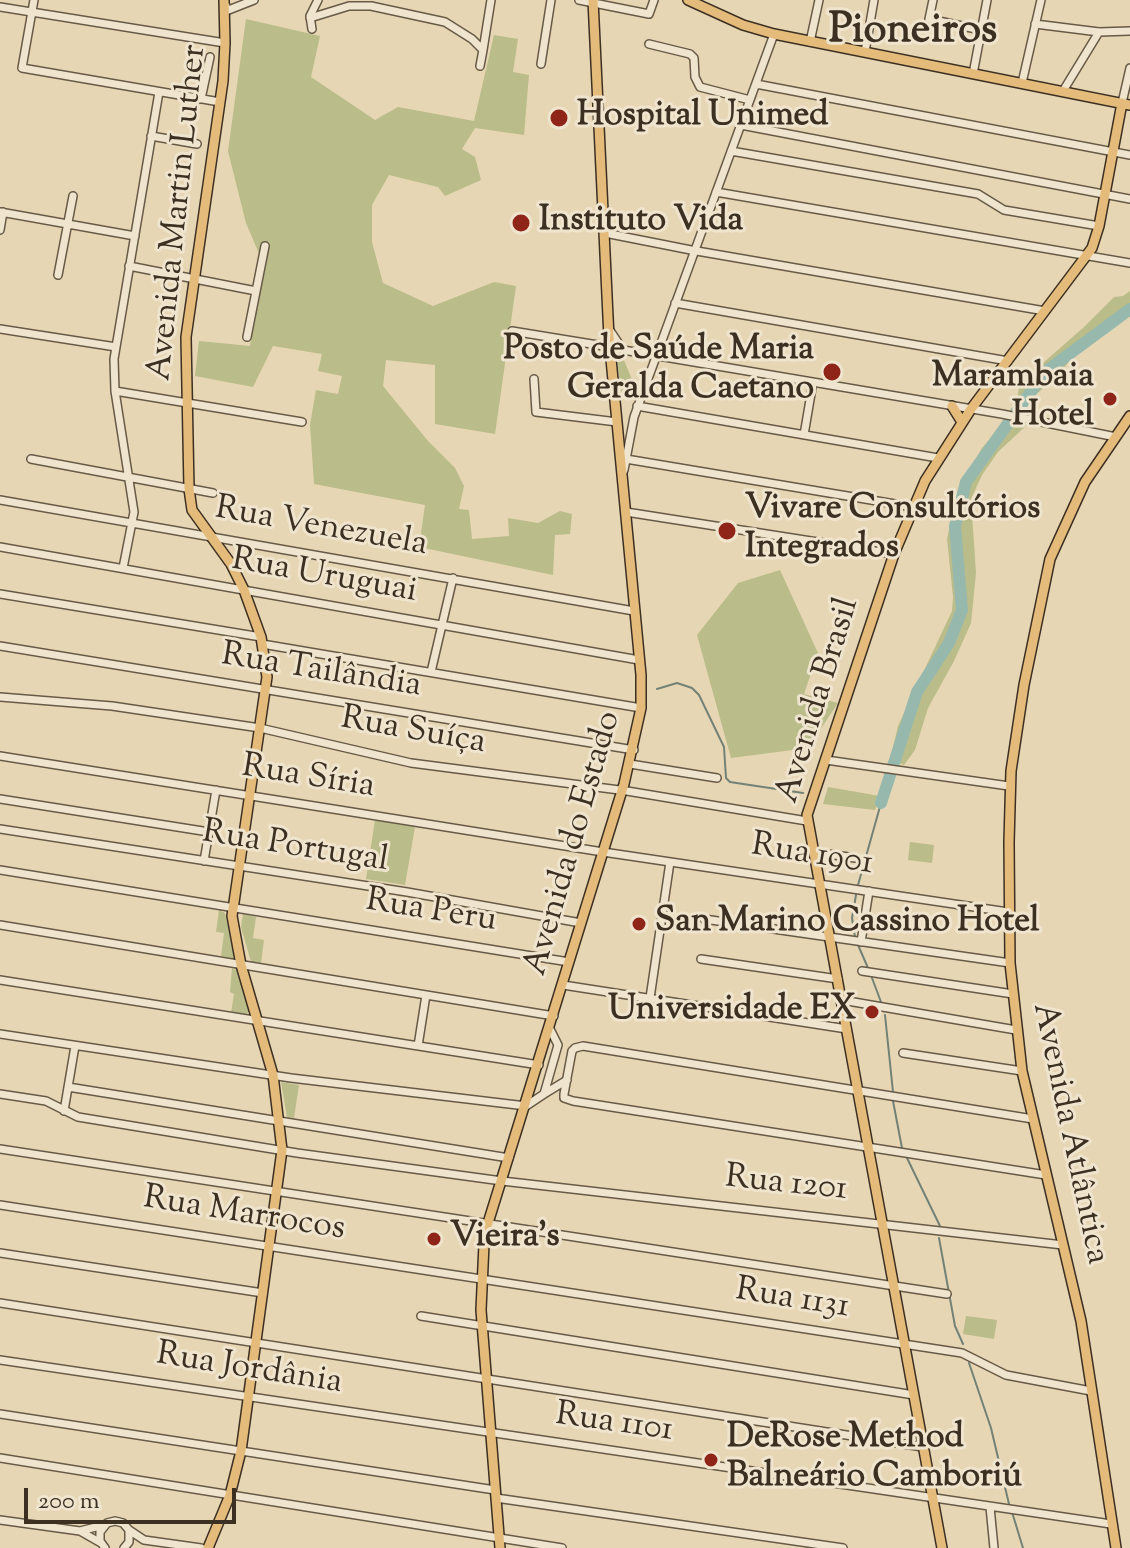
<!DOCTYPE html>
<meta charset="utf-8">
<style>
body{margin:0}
#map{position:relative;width:1130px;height:1548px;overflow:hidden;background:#e7d6b4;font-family:"Sorts Mill Goudy",serif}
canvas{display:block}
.scale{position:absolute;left:24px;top:1488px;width:212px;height:36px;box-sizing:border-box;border:4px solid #3c3023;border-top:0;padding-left:10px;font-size:24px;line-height:28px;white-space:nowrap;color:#3c3023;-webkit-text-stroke:6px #efe4ce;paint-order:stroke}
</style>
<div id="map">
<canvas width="1130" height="1548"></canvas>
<div class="scale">200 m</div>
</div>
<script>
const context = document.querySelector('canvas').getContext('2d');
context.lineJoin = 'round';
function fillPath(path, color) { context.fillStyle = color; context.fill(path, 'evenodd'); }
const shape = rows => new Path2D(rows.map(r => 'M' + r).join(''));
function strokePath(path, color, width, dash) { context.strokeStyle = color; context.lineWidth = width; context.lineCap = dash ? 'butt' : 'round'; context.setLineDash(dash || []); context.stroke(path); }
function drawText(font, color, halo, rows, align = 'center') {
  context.font = font + ' "Sorts Mill Goudy",serif'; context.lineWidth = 6; context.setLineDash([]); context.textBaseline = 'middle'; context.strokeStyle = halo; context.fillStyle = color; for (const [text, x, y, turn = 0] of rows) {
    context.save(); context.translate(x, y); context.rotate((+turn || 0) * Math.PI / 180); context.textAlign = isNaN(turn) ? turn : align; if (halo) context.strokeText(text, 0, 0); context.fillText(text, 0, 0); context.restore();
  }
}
const green = shape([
 [246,19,320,36,311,77,375,120,398,107,474,121,494,35,518,39,513,72,529,75,524,135,475,128,462,149,475,157,481,180,445,196,438,187,389,175,372,205,372,242,383,283,433,306,494,282,516,286,495,434,435,424,435,365,386,360,383,386,428,441,455,468,464,486,459,509,469,510,472,539,509,536,508,518,538,523,560,511,572,514,570,534,555,535,553,575,419,547,425,505,314,484,310,425,316,390,338,394,342,376,318,371,322,354,273,346,253,387,195,376,199,341,250,346,260,256,246,223,228,151],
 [1130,291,1130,310,1077,352,1059,374,1031,399,1026,408,1016,408,1019,387,1035,370,1084,327,1114,297,1123,296],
 [616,353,621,353,633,382,633,396,630,399,624,396,621,391],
 [1006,421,1028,424,998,452,982,475,971,499,976,573,971,623,954,661,928,708,915,750,904,765,890,760,898,726,952,611,953,597,947,539,958,489,982,448],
 [780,570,818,653,804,694,838,703,808,748,731,758,697,635,738,583],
 [828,787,880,796,875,810,823,804],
 [375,820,415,827,405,885,366,879],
 [910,842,934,845,932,863,908,860],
 [219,910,225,913,235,959,221,956,224,933,216,932],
 [243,914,256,917,253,938,264,940,261,963,251,962,241,927],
 [232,968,238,971,249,1011,246,1015,231,1013,234,994,230,992],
 [281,1082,299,1085,294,1118,287,1117],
 [966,1316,997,1320,994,1339,963,1334]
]);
const stream = shape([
 [657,689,677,683,692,688,699,695,724,747,726,778,730,782,803,793],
 [858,885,881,803],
 [855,937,852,918,856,895],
 [858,945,868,968],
 [872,978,881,1002],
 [885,1015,893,1092],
 [893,1101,902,1148],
 [907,1158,940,1226],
 [939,1238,955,1326,963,1344],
 [969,1363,991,1428,1009,1504],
 [1012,1512,1023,1548]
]);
const river = shape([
 [881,803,917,692,949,643,962,610,955,526,966,482,1045,372,1130,309]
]);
const minor = shape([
 [34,0,22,68,220,102],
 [579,0,649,14,654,0],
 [933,0,929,19,981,30],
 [226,6,226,11,254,0],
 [0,7,225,43],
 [310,18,349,6,371,6,445,22,472,39,483,50,491,0],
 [1035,24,1099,32,1130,31],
 [312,29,310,16,318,0],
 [810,42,819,0],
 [649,44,690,54,694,58,695,77,700,87,750,100],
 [865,52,874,0],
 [541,64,551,0],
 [480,66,483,50],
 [973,74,987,0],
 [1022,83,1041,0],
 [756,84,1130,155],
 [1063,91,1099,32],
 [201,99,210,57],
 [1122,103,1130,68],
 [741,125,1130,199],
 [151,136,197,144],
 [731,151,978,194,1004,210,1099,226],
 [716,192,1130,263],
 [0,212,135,236],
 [0,230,3,212],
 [605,233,691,250,1045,311],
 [129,266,256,291],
 [58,275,73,196],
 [675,303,1008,361],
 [0,329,116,347],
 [609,329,623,350,1002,414,1116,437],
 [512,331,610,347],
 [247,337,265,246],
 [534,379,536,412,617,422],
 [115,391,302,422],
 [637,406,938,458],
 [804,435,813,382],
 [31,459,213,493],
 [626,459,913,507],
 [624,470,634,417,774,34],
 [0,500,634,611],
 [626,512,894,554],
 [0,547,639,660],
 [123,568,134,512,115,391,114,359,159,92],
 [0,594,261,637],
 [262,644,641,708],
 [0,646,634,750],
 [431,672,453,578],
 [0,697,112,706,260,728,411,763,627,791,807,821],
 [0,756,603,852,1008,912],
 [826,760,1009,786],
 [630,764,717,778],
 [0,799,209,832],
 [0,829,407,892,581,923],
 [814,852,855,858],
 [204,861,216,790],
 [0,870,569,962],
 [704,919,1010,963],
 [0,925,554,1016],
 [861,942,869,891],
 [701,959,838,979],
 [862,971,1013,994],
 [0,980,539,1065],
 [563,985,847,1029],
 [650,998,670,862],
 [842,1000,1016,1030],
 [0,1034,291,1078,526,1106,544,1094,558,1045,550,1029],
 [418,1046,426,995],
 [903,1053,1022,1071],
 [68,1087,509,1158],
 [0,1094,46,1101,78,1117,297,1153,502,1181,1063,1245],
 [544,1094,567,1080],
 [64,1111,75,1046],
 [1033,1119,583,1046,575,1048,572,1051,564,1094,564,1098,573,1101,1046,1175],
 [0,1149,947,1294],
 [0,1205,962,1353,1006,1375,1091,1391],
 [0,1253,263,1293],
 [0,1303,923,1447],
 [421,1316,914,1395],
 [0,1360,1111,1524],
 [0,1414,495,1490],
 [0,1458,562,1548],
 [496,1498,843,1548],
 [990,1507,994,1548],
 [0,1520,80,1531,101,1543],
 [129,1530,144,1540,201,1548],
 [80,1531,104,1525],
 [105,1548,100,1541,100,1532,107,1523,115,1521,123,1523,129,1530,129,1542,124,1548]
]);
const major = shape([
 [688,0,743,25,774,34,1130,105],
 [952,406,962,422],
 [208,1548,230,1495,241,1451,282,1150,273,1075,241,965,232,916,267,677,261,637,244,590,231,564,192,510,189,489,186,337,223,81,225,43,224,0],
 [500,1548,481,1310,484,1244,488,1223,624,784,641,708,641,675,609,338,593,0],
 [942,1548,807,815,894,554,925,481,971,409,1092,248,1099,226,1122,103],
 [1116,1548,1081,1321,1022,1071,1010,963,1009,842,1011,771,1024,685,1050,559,1085,482,1130,416]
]);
const markers = [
 [559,118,10,"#8f2418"],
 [521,223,10,"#8f2418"],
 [832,372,10,"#8f2418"],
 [1110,399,8,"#8f2418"],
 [727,531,10,"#8f2418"],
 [639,924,8,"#8f2418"],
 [872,1012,8,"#8f2418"],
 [434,1239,8,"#8f2418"],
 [711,1460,8,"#8f2418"]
];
const poiNames = [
 ["Hospital Unimed",577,118],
 ["Instituto Vida",539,223],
 ["Posto de Saúde Maria",814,352,"right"],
 ["Geralda Caetano",814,391,"right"],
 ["Marambaia",1094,379,"right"],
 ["Hotel",1094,418,"right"],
 ["Vivare Consultórios",745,511],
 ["Integrados",745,550],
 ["San Marino Cassino Hotel",655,924],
 ["Universidade EX",856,1012,"right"],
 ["Vieira's",450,1239],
 ["DeRose Method",727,1440],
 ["Balneário Camboriú",727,1479]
];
const streetNames = [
 ["Avenida Martin Luther",180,213,-84],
 ["Rua Venezuela",321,529,10],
 ["Rua Uruguai",324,578,10],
 ["Rua Tailândia",321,673,9],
 ["Avenida Brasil",820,701,-73],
 ["Rua Suíça",413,733,10],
 ["Rua Síria",308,779,9],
 ["Avenida do Estado",575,844,-74],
 ["Rua Portugal",295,849,9],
 ["Rua 1901",812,857,9],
 ["Rua Peru",431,913,9],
 ["Avenida Atlântica",1068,1134,78],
 ["Rua 1201",786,1186,6],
 ["Rua Marrocos",244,1216,9],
 ["Rua 1131",792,1301,9],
 ["Rua Jordânia",249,1371,9],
 ["Rua 1101",614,1425,8]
];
const districtNames = [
 ["Pioneiros",913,34]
];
fillPath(green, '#babc89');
strokePath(stream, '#738276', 2);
strokePath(river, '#97b9ad', 12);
strokePath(minor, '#675a47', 10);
strokePath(major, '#3c3023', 12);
strokePath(minor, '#efe4ce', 7);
strokePath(major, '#e4bb7a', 9);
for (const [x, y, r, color] of markers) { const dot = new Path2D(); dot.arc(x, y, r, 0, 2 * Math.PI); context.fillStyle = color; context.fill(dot); strokePath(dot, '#efe4ce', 3); }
drawText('bold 34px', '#3c3023', '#efe4ce', poiNames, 'left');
drawText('34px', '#3c3023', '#efe4ce', streetNames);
drawText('bold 42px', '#3c3023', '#efe4ce', districtNames);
</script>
